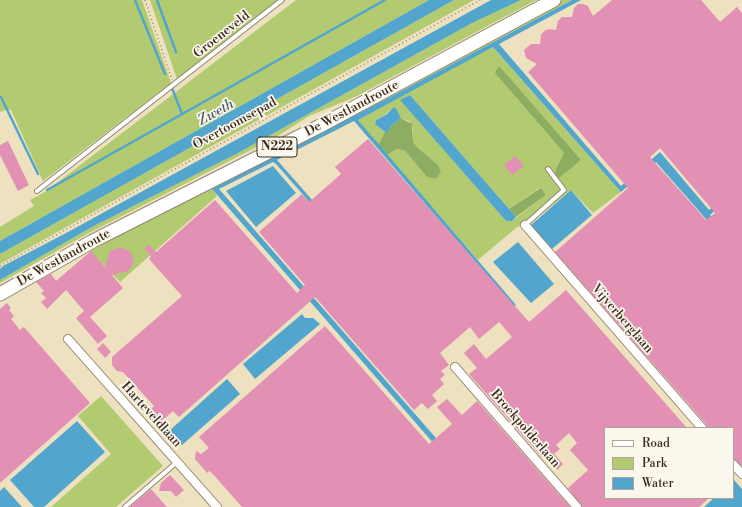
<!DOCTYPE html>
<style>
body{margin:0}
#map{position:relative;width:742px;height:507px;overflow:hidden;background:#ede1c0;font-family:"Libre Bodoni",serif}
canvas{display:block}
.legend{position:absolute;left:604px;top:427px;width:130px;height:72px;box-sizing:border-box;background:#fbf7ec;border:1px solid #aea59a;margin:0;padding:5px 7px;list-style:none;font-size:12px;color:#3b2a1e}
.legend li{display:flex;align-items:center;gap:8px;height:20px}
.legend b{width:20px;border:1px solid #aea59a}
</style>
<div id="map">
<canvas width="742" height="507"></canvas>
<ul class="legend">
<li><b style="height:5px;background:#fff"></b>Road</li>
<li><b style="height:11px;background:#b2ca70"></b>Park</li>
<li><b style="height:11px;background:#52a6ce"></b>Water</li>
</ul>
</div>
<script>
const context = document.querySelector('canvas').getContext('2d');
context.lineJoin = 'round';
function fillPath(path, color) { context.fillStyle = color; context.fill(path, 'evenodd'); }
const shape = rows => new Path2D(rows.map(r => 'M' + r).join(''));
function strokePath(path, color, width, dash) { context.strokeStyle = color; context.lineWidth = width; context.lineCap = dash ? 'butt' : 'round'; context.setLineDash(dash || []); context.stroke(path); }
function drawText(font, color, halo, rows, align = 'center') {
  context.font = font + ' "Libre Bodoni",serif'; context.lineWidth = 3.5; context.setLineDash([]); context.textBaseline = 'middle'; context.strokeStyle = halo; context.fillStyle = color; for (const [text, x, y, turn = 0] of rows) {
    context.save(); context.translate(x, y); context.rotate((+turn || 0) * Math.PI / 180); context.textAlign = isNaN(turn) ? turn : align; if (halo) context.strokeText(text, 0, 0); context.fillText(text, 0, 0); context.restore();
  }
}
const green = shape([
 [0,0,142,0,171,83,43,181,11,110,8,109,0,112],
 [150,0,280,0,177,79],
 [296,0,429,0,0,241,0,227,34,206,30,200,45,192],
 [454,0,474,0,0,264,0,254],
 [521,0,536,0,355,97,309,116,276,137,87,234,0,283,0,280,92,227,238,153,472,23],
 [562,0,572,0,398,93,212,189,217,196,120,282,90,251,101,246,100,242,476,47],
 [493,47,621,192,593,213,571,190,528,225,517,227,478,260,387,155,397,149,405,151,427,177,436,179,437,164,418,148,413,142,413,128,409,121,401,118,397,110,393,109,376,120,375,124,385,132,378,145,358,120,451,67],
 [495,73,581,160,559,163,564,153],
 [410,95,509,209,540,188,546,195,512,221,506,221,401,100],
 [101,396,163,466,116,507,51,507,111,454,78,416]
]);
const forest = shape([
 [498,67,500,67,581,160,559,178,555,174,556,169,564,153,495,73],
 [401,118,412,124,413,142,418,148,437,164,441,171,436,179,427,177,405,151,397,149,387,155,378,145,385,132,387,132,390,127],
 [541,188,546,195,516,217,509,209]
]);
const water = shape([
 [429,0,454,0,0,254,0,241],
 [491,0,521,0,472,23,238,153,92,227,0,280,0,269,3,266,68,232],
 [572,0,581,0,499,44,621,186,660,152,709,210,742,182,742,186,710,215,742,252,742,260,656,162,621,192,493,47,358,120,516,305,514,307,354,121,277,160,433,337,431,340,276,164,273,162,219,189,496,507,489,507,212,189,398,93],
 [410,95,509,209,516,217,512,221,506,221,400,100],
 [394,107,397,110,401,118,390,127,387,133,385,132,375,124,376,120,387,114],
 [273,166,296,193,256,227,226,191],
 [571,190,592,215,552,249,531,225],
 [518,242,554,284,531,303,493,262],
 [302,314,305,318,313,318,320,324,255,379,243,364],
 [227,379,240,394,182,445,169,431],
 [77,421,105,452,44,507,34,507,10,480],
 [734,480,742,489,742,507,704,507,714,498,733,498],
 [4,487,22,507,0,507,0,491]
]);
const stream = shape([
 [135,0,165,74],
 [157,0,176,52],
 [172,88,182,114],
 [1,97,38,174],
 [47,190,385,0]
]);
const building = shape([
 [612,0,701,0,720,22,737,7,742,13,742,466,733,459,733,428,707,428,706,424,555,252,628,188,528,72,537,64,526,58,524,50,531,44,540,44,541,35,544,31,549,29,556,30,558,21,562,17,572,17,574,8,578,4,583,4,588,6,593,16],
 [660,148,715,213,706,220,650,157],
 [368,139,529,322,566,290,687,428,605,428,605,498,709,498,699,507,582,507,568,488,588,470,570,450,577,443,569,433,556,445,560,449,554,454,563,464,557,470,544,455,542,457,469,374,477,368,464,353,474,344,486,359,512,337,499,322,479,339,470,327,440,353,449,365,441,371,445,375,440,379,444,384,432,395,437,401,428,409,422,403,414,410,315,297,179,417,173,411,161,422,150,410,154,406,123,372,117,371,112,365,112,357,182,296,149,259,151,256,144,249,149,245,156,252,215,200,297,293,305,285,259,232,302,194,309,202,341,174,335,167],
 [8,141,29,185,18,191,0,155,0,145],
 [515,156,524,166,512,175,504,165],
 [120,247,131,252,134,262,128,271,112,275,123,288,90,317,107,336,98,344,76,318,84,311,66,290,47,309,41,302,46,298,41,293,44,291,36,282,51,274,56,281,91,251,105,267,110,251],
 [7,303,11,308,9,310,14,316,11,319,20,330,24,327,90,403,0,483,0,309],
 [325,326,429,444,452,424,437,407,447,399,462,415,477,401,570,507,242,507,212,473,209,471,207,473,195,459,196,451,201,454,209,448,199,437],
 [103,343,111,352,105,358,97,349],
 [170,475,184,490,176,497,171,491,159,491,161,483],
 [151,489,167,507,130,507]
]);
const path = shape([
 [145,0,172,80],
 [0,266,480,0]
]);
const service = shape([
 [37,191,282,0],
 [525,225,564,190,548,169],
 [125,507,177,462]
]);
const minor = shape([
 [525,225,702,428],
 [68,339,217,507],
 [455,367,577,507],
 [733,464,742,474]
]);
const primary = shape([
 [0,294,93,241,318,127,554,0]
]);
const shields = [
 [277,147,40]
];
const shieldNames = [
 ["N222",277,147]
];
const streetNames = [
 ["Groeneveld",222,35,-38],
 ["De Westlandroute",352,109,-28],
 ["Overtoomsepad",235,124,-29],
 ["De Westlandroute",64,258,-29],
 ["Vijverberglaan",622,319,49],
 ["Harteveldlaan",151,415,48],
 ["Broekpolderlaan",525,429,49]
];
const waterNames = [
 ["Zweth",216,113,-29]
];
fillPath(green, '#b2ca70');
fillPath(forest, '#8dae62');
fillPath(water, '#52a6ce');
strokePath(stream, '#52a6ce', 2.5);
fillPath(building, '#e290b4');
strokePath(service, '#94866f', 6);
strokePath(minor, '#94866f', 10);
strokePath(primary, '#94866f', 15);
strokePath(path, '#94866f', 1.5, [1, 3]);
strokePath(service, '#fff', 4);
strokePath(minor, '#fff', 8);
strokePath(primary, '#fff', 13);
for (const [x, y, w] of shields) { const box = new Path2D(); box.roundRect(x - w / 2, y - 10, w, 20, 3); context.fillStyle = '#fbf7ec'; context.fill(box); strokePath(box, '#3b2a1e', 1); }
drawText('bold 12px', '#3b2a1e', null, shieldNames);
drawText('13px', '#3b2a1e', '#fbf7ec', streetNames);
drawText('italic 14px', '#445c64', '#fbf7ec', waterNames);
</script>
